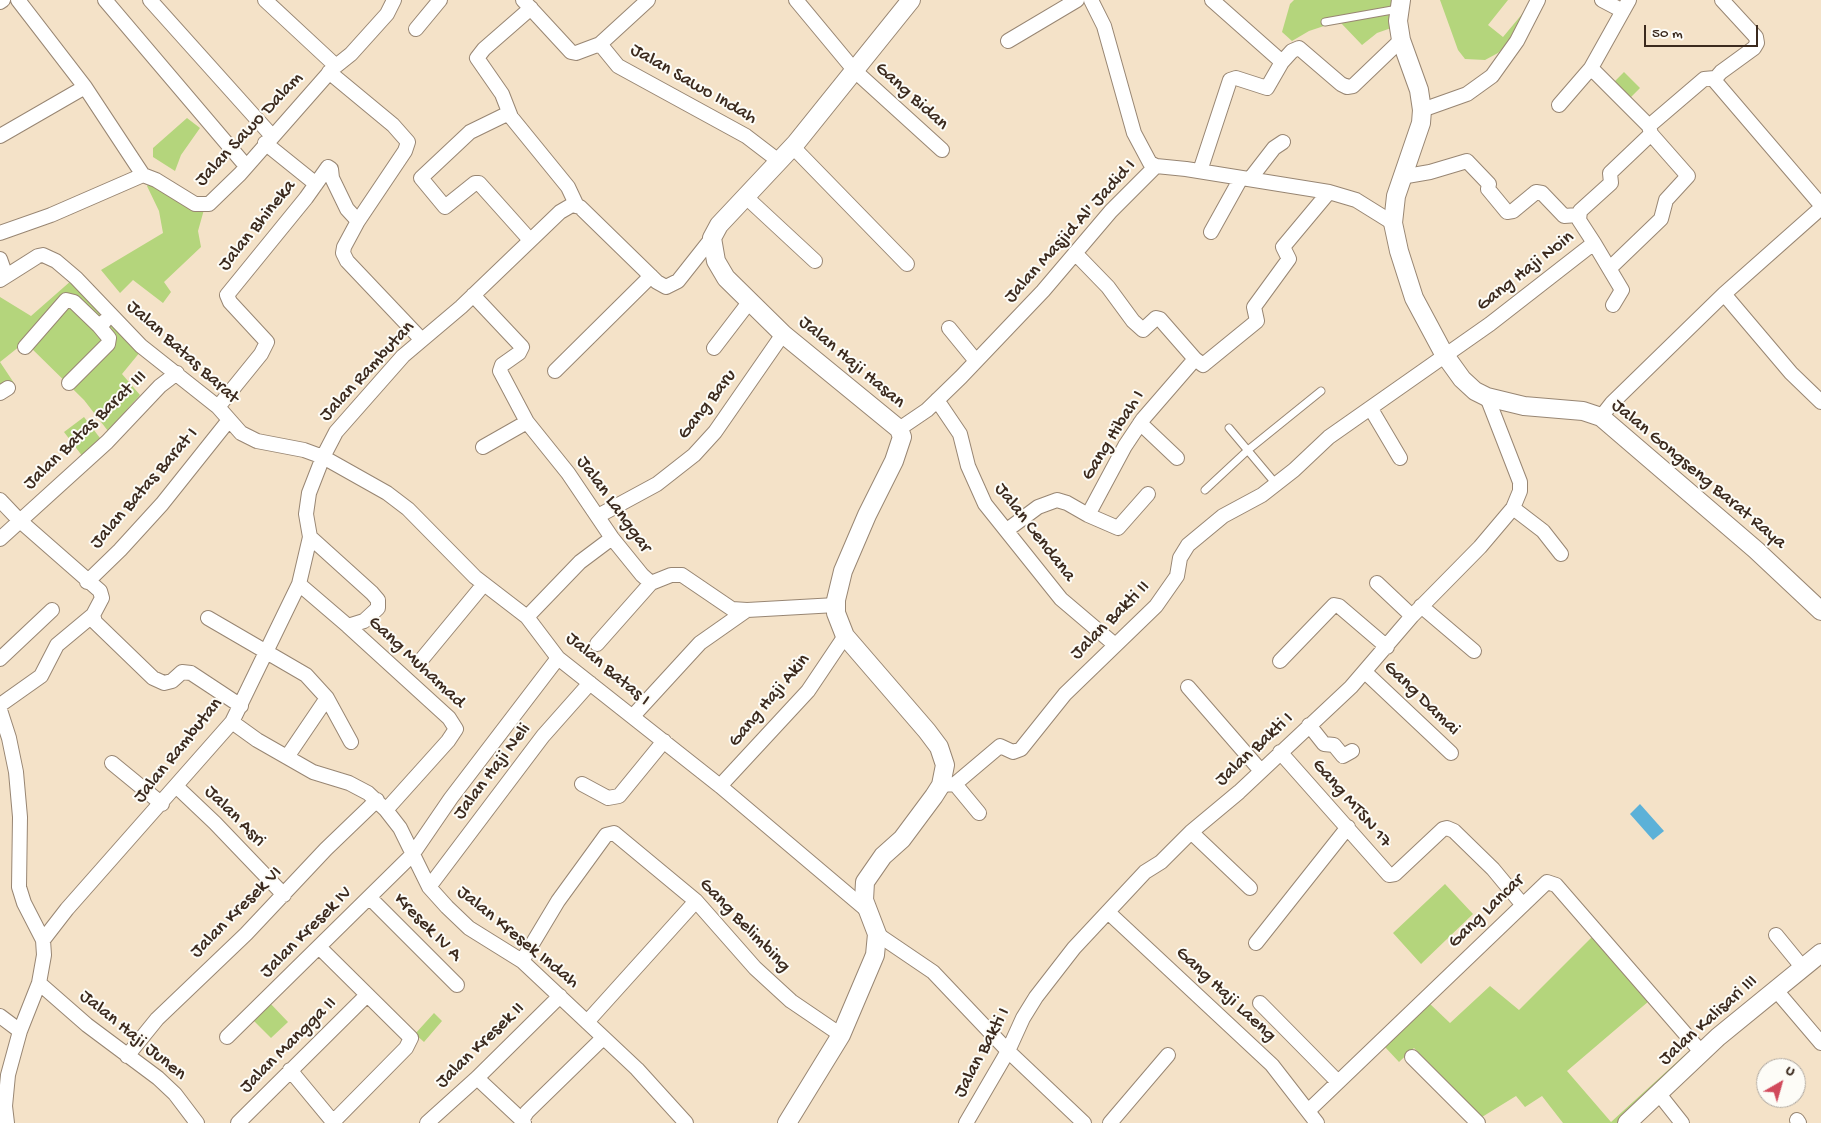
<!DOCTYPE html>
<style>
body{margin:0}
#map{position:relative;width:1821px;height:1123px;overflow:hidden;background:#f4e2c8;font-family:"Gochi Hand",sans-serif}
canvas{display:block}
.north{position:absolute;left:1756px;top:1058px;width:50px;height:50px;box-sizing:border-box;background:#fdfcf7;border:1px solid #afa8a0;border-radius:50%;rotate:38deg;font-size:14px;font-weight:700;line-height:20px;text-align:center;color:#3b2a1e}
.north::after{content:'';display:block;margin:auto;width:18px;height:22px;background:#d1495b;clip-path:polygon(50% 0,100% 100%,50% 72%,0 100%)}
.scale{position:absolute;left:1644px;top:25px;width:114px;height:22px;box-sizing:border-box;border:2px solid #3b2a1e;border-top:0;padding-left:6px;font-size:15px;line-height:18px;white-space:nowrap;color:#3b2a1e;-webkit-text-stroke:4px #fdfcf7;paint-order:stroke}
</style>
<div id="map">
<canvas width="1821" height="1123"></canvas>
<div class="north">U</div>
<div class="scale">50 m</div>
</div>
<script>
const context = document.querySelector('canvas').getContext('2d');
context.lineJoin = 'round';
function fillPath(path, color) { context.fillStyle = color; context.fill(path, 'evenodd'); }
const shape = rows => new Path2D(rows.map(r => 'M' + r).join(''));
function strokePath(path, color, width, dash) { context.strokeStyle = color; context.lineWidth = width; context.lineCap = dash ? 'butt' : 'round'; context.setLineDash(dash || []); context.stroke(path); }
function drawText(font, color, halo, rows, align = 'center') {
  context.font = font + ' "Gochi Hand",sans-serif'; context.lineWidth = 4; context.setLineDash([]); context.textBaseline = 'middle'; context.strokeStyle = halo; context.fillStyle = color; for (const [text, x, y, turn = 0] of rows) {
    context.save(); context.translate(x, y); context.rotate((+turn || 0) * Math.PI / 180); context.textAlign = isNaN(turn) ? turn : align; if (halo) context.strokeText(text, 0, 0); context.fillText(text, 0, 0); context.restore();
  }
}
const green = shape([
 [1294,0,1396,0,1394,27,1377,33,1362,45,1341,23,1327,25,1309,31,1292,41,1282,32,1290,4],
 [1440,0,1508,0,1488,25,1503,37,1523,13,1528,16,1514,38,1498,53,1485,60,1465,59,1458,50],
 [1624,72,1640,88,1630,98,1614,82],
 [187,118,200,128,181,155,175,171,153,157,153,148],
 [154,177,205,206,198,231,201,247,164,282,171,292,163,303,133,280,120,293,101,270,163,233,159,211,147,186],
 [72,280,145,346,122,374,140,395,108,431,84,400,25,342,0,362,14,383,0,394,0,297,31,316],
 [84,417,103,442,83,457,64,432],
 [1445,884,1473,914,1421,964,1393,933],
 [1592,937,1649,1001,1567,1071,1611,1122,1689,1051,1702,1064,1636,1123,1563,1123,1542,1096,1525,1107,1516,1096,1482,1117,1414,1048,1399,1062,1385,1047,1429,1003,1450,1023,1490,986,1519,1010],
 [269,1002,288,1022,271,1038,252,1019],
 [434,1013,442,1021,424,1042,415,1034]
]);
const water = shape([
 [1640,804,1664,831,1653,840,1630,814]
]);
const service = shape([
 [1325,22,1398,9],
 [1229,428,1276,484],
 [1205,490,1248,450,1321,391]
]);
const minor = shape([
 [18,0,85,87],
 [105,0,246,166],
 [150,0,272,136],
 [265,0,336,66,351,54,387,14,394,0],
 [523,0,571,52,576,53,600,44,648,0],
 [796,0,855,71,942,150],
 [1091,0,1104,26,1134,133,1150,163,1156,166,1186,169,1329,192,1356,200,1393,223],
 [1212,0,1282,62],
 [1602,0,1623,11],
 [1722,0,1756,37,1757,43,1754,48,1721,72,1714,80,1821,205],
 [0,2,3,0],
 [531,8,484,49,477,58,502,94,511,117,568,187,576,204],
 [416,29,440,0],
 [1008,41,1077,0],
 [600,44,618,66,746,136,780,162],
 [329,72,393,125,408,142,405,151,358,221,344,247,343,253,347,261,421,339],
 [1559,105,1591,68],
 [1422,110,1467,94,1492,76,1517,41,1538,0],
 [509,113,470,132,421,178,445,207,475,183,479,183,530,240],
 [1649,126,1704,79,1715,78],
 [0,136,85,87,143,175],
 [265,143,316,184],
 [793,147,907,264],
 [1200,171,1230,80,1236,78,1267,88,1282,62,1292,51,1299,48,1341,84,1347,87,1353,86,1401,40],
 [143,175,156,180,195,204,209,204,240,174,335,66],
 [1401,177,1430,172,1467,161,1489,184,1488,189,1507,212,1513,211,1536,192,1542,193,1564,216,1578,215],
 [1250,179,1274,148,1283,142],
 [746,197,815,261],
 [1211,232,1241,178],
 [0,233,51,215,143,175],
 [1594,243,1622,290,1613,305],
 [1075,253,1108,287,1133,321,1143,330,1156,318,1160,319,1195,359,1203,365,1257,321,1254,307,1289,259,1283,247,1329,192],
 [0,259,6,276],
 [1610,268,1661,219,1666,200,1688,176,1651,134],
 [0,280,38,256,43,255,56,261,76,278,141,346,218,407,241,433,257,441,304,450,323,457,387,493,408,509,475,577,527,617,558,658,720,786,869,912],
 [1724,294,1791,373,1821,402],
 [473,295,522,347,519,353,502,365,500,371,527,422,568,473,612,538,642,575,651,583,671,575,682,575,732,609,747,610,836,605],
 [949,328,976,361],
 [25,347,66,300,74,302,99,326],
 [714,348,750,301],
 [555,371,651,276],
 [69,383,108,344,109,338,99,326,105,321],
 [0,393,8,388],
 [937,400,960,434,968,466,985,504,1061,599,1114,644],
 [218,407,261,354,267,342,230,302,227,295,306,198,328,167,331,169,332,178,347,209,358,221],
 [1371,409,1400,458],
 [1601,417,1612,403,1724,294,1821,208],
 [1140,423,1177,458],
 [899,429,927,410,961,377,1043,291,1111,211,1156,166],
 [483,447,527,422],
 [0,500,19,520,100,591,102,598,93,615,95,622,153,678,164,683,172,681,182,672,191,673,241,706],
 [1513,508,1543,531,1561,554],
 [1088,515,1125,446,1143,419,1195,359],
 [598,516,657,484,694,455,715,432,783,334],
 [1007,530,1038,507,1057,500,1067,503,1088,515,1118,528,1148,494],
 [0,539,107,442,160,386,177,373],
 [87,582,120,550,162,504,229,420],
 [1377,583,1412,616],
 [299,584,348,626,364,621,378,608,378,600,372,593,310,537],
 [1421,606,1474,651],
 [527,617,580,562,612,538],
 [208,618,306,675,327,698,351,742],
 [348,626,449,718,456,729,448,741,386,810],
 [597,644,651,583],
 [0,659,52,610],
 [422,659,484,584],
 [1280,661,1334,605,1339,606,1387,647],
 [1365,672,1451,753],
 [1188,687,1261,771],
 [0,705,41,676,57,645,93,615],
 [0,710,9,738,16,772,20,817,19,887,24,903,43,940,44,955,39,983,20,1031,8,1075,5,1106,7,1123],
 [633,716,700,643,747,610],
 [232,722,257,740,313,772,349,783,368,793,386,810,400,828,429,887,447,907,469,928,522,961,637,1069,686,1123],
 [1309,725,1324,744,1334,745,1343,756,1352,751],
 [1280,752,1389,875,1395,874,1443,829,1447,828,1454,831,1493,869,1522,904],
 [287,757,327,698],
 [112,763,162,804],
 [582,784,608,798,619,796,664,741],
 [955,784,979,813],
 [941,785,955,784,1000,746,1013,752,1021,749,1065,694,1156,606,1177,576,1180,558,1188,545,1223,516,1262,495,1294,470,1329,437,1490,324,1594,243,1579,220,1580,211,1611,183,1610,173,1651,134,1649,126,1591,68,1629,0],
 [720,786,808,691,845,636],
 [177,787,215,823,284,895],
 [1191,832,1250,888],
 [429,887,543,736,590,683],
 [370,898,457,985],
 [1109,913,1272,1065,1317,1123],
 [877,934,933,972,1008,1051,1084,1123],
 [1776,935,1803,968],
 [43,940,67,909,232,722,299,584,310,537,306,514,309,493,323,457,336,432,403,356,461,307,560,212,572,205,580,207,657,282,666,287,678,281,712,238],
 [1256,943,1348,827],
 [320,948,411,1038,406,1048,333,1122],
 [522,961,558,901,606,835,614,833,696,901,755,968,791,1001,841,1035],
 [39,983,87,1025,158,1078,175,1094,197,1123],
 [1775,989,1821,1043],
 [1260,1003,1338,1082],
 [0,1016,20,1031],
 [587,1022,696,901],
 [227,1037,412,855,451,798,558,658],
 [127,1056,157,1019,246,934,326,849,377,800],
 [1412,1057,1478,1123],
 [290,1070,334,1123],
 [477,1078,522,1120],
 [1659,1094,1682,1123],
 [1308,1111,1547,882,1556,885,1702,1053],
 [1797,1120,1799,1123],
 [238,1123,367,995],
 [427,1123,477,1078,560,996],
 [524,1123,522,1120,527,1112,603,1038],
 [966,1123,1008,1051,1023,1018,1036,997,1074,948,1145,872,1161,862,1191,832,1239,792,1351,687,1412,616,1480,547,1513,508,1520,491,1520,482,1487,397],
 [1110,1123,1168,1055]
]);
const tertiary = shape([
 [1401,0,1398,21,1401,40,1419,90,1422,110,1421,123,1396,196,1393,223,1399,251,1414,298,1444,354,1462,379,1475,391,1487,397,1524,406,1583,411,1601,417,1756,550,1821,611],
 [787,1123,841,1035,875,955,877,934,864,900,865,882,883,856,902,839,934,796,941,785,945,765,939,747,927,731,845,636,836,613,836,600,843,571,867,515,894,461,902,437,899,429,783,334,726,278,716,261,712,238,719,225,796,143,911,0],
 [1627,1123,1718,1037,1821,953]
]);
const streetNames = [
 ["Jalan Sawo Indah",693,85,30],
 ["Gang Bidan",911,97,42],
 ["Jalan Sawo Dalam",250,130,-47],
 ["Jalan Bhineka",258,226,-51],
 ["Jalan Masjid Al' Jadid I",1071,232,-48],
 ["Gang Haji Noin",1526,272,-38],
 ["Jalan Batas Barat",182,353,42],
 ["Jalan Haji Hasan",851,363,40],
 ["Jalan Rambutan",368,372,-47],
 ["Gang Baru",708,405,-52],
 ["Jalan Batas Barat III",86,431,-44],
 ["Gang Hibah I",1114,436,-58],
 ["Jalan Gongseng Barat Raya",1698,475,40],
 ["Jalan Batas Barat I",145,489,-49],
 ["Jalan Langgar",613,505,54],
 ["Jalan Cendana",1034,533,52],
 ["Jalan Bakti II",1111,621,-45],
 ["Gang Muhamad",416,663,43],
 ["Jalan Batas I",607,670,40],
 ["Gang Damai",1421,699,44],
 ["Gang Haji Akin",770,701,-50],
 ["Jalan Bakti I",1255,750,-43],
 ["Jalan Rambutan",179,751,-51],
 ["Jalan Haji Neli",493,772,-53],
 ["Gang MTSN 17",1351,804,49],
 ["Jalan Asri",234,817,45],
 ["Gang Lancar",1487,912,-44],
 ["Jalan Kresek VI",237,913,-45],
 ["Gang Belimbing",744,926,46],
 ["Kresek IV A",427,928,45],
 ["Jalan Kresek IV",307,933,-45],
 ["Jalan Kresek Indah",517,938,39],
 ["Gang Haji Laeng",1225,995,43],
 ["Jalan Kalisari III",1709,1021,-42],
 ["Jalan Haji Junen",132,1036,39],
 ["Jalan Mangga II",289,1046,-45],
 ["Jalan Kresek II",481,1046,-44],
 ["Jalan Bakti I",983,1053,-62]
];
fillPath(green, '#b4d57c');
fillPath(water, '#5cb1d8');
strokePath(service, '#988673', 9);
strokePath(minor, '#988673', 16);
strokePath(tertiary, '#988673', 20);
strokePath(service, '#fff', 7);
strokePath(minor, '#fff', 14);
strokePath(tertiary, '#fff', 18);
drawText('19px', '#3b2a1e', '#fdfcf7', streetNames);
</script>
